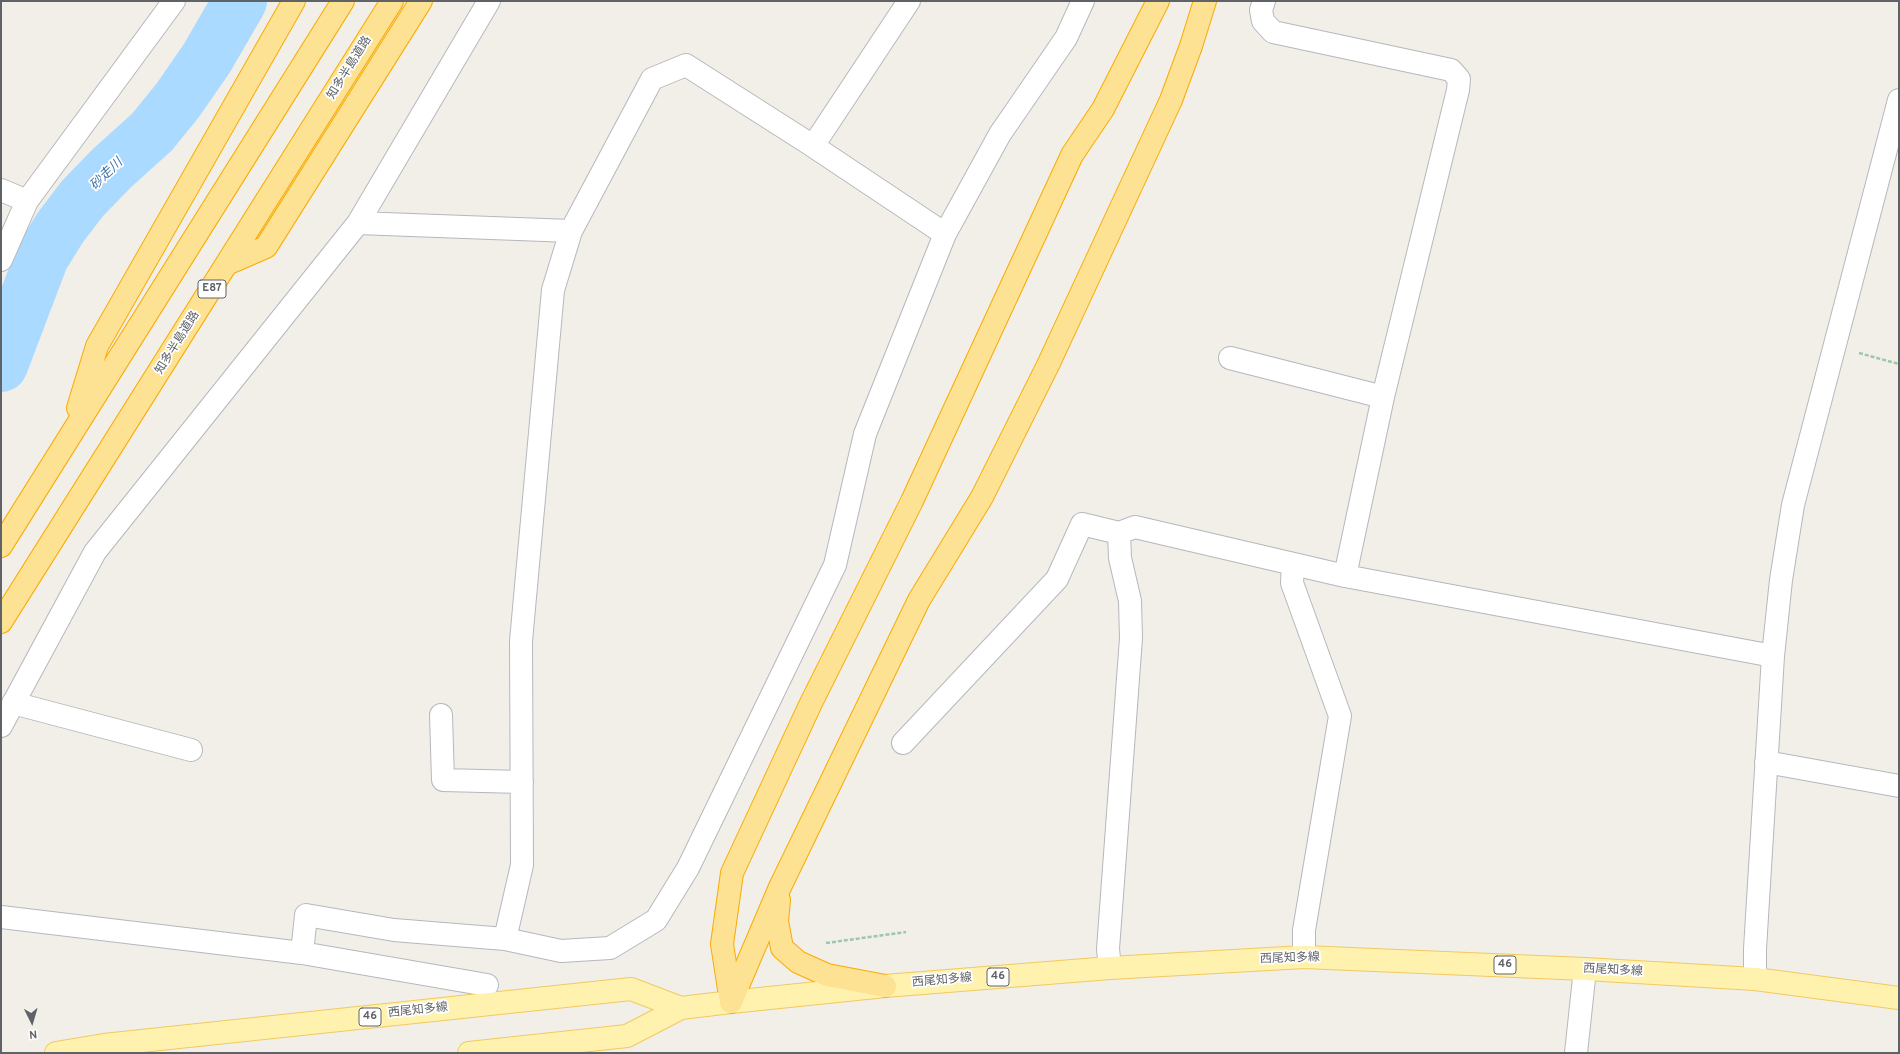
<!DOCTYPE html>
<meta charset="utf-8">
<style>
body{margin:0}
#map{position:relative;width:1900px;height:1054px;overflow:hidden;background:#f1efe8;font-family:Overpass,sans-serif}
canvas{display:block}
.frame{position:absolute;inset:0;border:2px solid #5f6368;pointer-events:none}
.north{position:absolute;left:12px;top:1002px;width:40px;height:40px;-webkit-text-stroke:3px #fff;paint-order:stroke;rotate:175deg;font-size:11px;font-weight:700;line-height:16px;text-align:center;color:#5f6368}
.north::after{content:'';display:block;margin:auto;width:14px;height:18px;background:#5f6368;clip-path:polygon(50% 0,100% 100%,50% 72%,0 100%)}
</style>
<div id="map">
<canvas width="1900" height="1054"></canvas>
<div class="frame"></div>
<div class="north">N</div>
</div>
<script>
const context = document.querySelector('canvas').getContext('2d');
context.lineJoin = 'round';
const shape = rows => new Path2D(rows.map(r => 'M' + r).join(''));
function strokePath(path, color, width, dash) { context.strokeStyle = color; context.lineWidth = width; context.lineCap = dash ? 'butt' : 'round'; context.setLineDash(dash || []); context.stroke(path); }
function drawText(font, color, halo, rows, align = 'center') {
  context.font = font + ' Overpass,"Noto Sans JP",sans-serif'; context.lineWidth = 3.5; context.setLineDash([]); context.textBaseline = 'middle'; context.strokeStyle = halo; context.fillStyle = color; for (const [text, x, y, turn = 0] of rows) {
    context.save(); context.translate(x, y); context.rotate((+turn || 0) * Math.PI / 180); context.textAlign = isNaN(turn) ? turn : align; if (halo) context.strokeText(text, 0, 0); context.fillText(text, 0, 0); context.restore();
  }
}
const river = shape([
 [1,365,42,257,60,228,82,199,112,168,152,132,178,100,207,58,240,1]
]);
const path = shape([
 [1859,353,1899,364],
 [826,943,906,932]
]);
const minor = shape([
 [1264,1,1261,10,1263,21,1273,32,1451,70,1459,79,1458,90,1383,397,1345,576],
 [813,146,945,234],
 [1,190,27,201],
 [358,223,571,231],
 [1,260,27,201,174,1],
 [1230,358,1383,397],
 [1293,564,1292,583,1340,716,1304,930,1304,957],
 [13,703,191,750],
 [441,715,443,780,522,782],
 [1,726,95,552,358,223,489,1],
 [903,743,1057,579,1082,524,1119,533,1135,527,1345,576,1773,656],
 [1766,762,1899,786],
 [1,917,302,953,487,985],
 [505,939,561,951,610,948,656,920,688,868,835,565,865,434,945,234,1000,134,1066,38,1083,1],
 [302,953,306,915,394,930,505,939,522,865,521,641,553,290,571,231,652,79,686,65,813,146,909,1],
 [1110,968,1108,949,1131,638,1130,601,1120,558,1119,533],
 [1755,979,1755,949,1773,656,1781,580,1793,505,1899,100],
 [1576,1053,1585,969]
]);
const major = shape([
 [56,1053,104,1045,631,989,681,1008],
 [469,1053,627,1036,681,1008,731,1002,885,986,1110,968,1304,957,1585,969,1755,979,1899,998]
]);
const highway = shape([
 [229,263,266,247,421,1],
 [78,408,97,346,294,1],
 [1,546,343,1],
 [1,622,392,1],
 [779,900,777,921,782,948,798,962,827,975,885,986],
 [731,1002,780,887,919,600,982,497,1048,365,1171,100,1191,46,1205,1],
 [731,1002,722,944,732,873,811,703,912,501,1072,155,1103,109,1158,1]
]);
const shields = [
 [212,289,28],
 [1505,965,22],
 [998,977,22],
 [370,1017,22]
];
const shieldNames = [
 ["E87",212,289],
 ["46",1505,965],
 ["46",998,977],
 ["46",370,1017]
];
const streetNames = [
 ["知多半島道路",350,68,-58],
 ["知多半島道路",178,343,-58],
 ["西尾知多線",1290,959,-2],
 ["西尾知多線",1613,971,3],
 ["西尾知多線",942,981,-5],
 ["西尾知多線",418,1011,-6]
];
const waterNames = [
 ["砂走川",107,175,-44]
];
strokePath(river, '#aadaff', 54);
strokePath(minor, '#b5b8bc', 24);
strokePath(major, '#f2c960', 24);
strokePath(highway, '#f9ab00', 24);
strokePath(path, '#9cc7a9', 2.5, [4, 2]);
strokePath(minor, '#fff', 22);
strokePath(major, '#fff2af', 22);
strokePath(highway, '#fde293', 22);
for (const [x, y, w] of shields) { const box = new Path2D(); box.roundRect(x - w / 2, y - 9, w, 18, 3); context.fillStyle = '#fff'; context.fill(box); strokePath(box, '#5f6368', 1); }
drawText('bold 11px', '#5f6368', null, shieldNames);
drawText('12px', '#5f6368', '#fff', streetNames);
drawText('italic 13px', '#4174aa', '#fff', waterNames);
</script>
